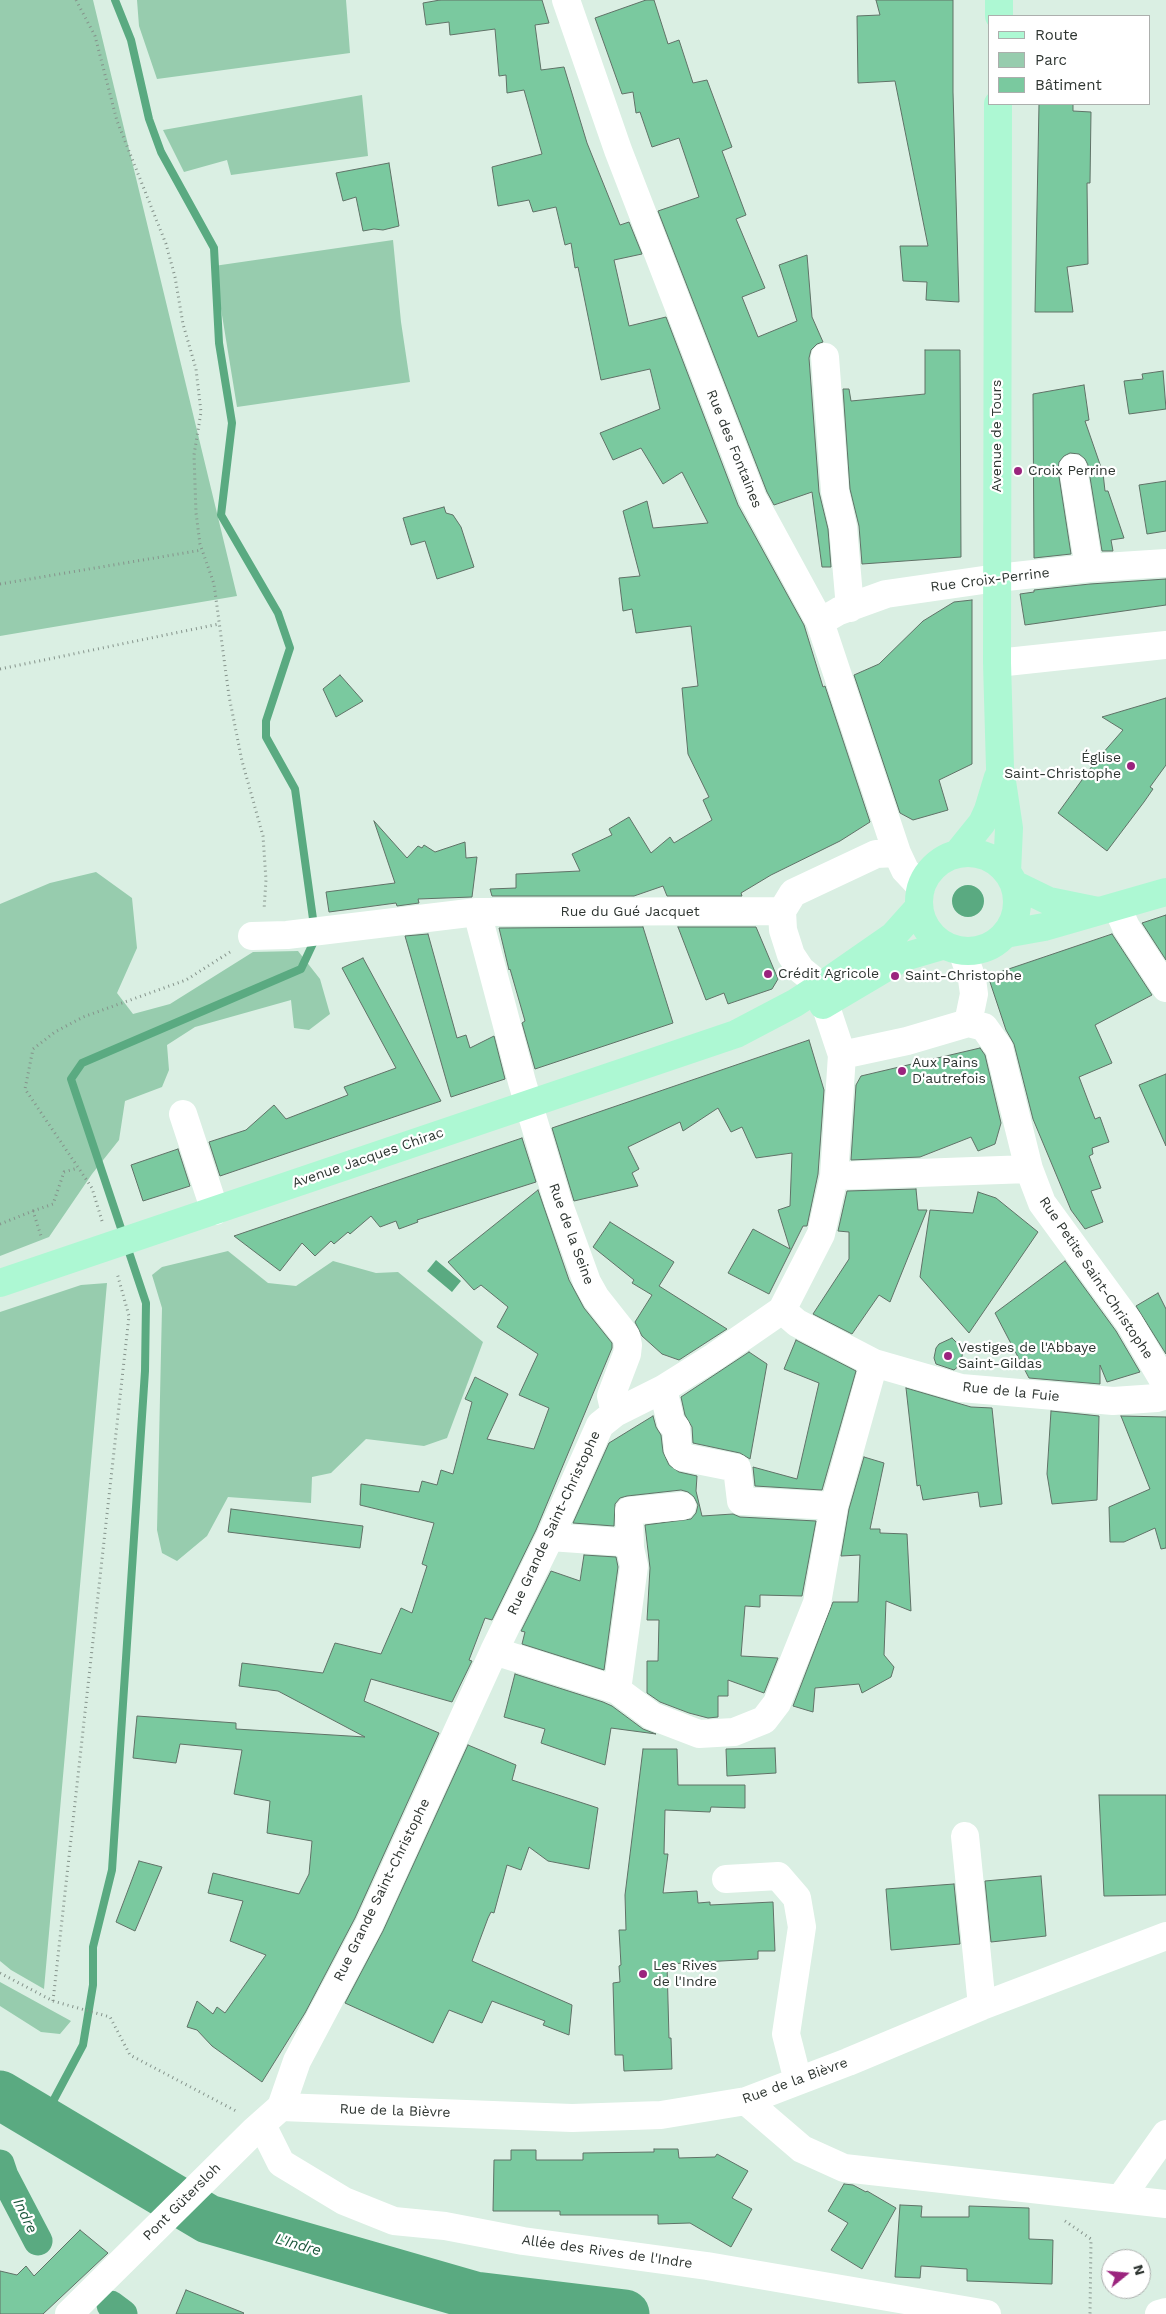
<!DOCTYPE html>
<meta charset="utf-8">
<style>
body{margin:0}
#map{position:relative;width:1166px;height:2314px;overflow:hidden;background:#daefe3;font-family:"Work Sans",sans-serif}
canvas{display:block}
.legend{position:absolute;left:988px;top:15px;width:162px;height:90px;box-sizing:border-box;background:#fff;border:1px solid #acafad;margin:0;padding:6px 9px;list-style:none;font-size:15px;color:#2f3632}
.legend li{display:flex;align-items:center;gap:10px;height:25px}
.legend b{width:25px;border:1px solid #acafad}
.north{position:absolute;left:1101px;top:2249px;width:50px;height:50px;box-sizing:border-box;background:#fff;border:1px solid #acafad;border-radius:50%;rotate:73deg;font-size:14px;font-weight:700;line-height:20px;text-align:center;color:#2f3632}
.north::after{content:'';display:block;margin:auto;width:18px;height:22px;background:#9b247e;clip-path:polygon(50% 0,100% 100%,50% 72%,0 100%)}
</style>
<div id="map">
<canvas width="1166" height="2314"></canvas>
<ul class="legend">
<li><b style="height:6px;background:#adf8d3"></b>Route</li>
<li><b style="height:14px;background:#97ccae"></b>Parc</li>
<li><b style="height:14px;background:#7ac99f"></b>Bâtiment</li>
</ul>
<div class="north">N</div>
</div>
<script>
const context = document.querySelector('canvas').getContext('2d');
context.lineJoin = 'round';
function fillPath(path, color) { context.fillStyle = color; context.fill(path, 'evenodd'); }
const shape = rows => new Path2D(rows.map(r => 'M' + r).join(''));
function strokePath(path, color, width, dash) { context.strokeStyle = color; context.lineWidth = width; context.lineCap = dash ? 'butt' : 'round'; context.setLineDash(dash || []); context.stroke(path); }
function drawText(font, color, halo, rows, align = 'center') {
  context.font = font + ' "Work Sans",sans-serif'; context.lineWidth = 4.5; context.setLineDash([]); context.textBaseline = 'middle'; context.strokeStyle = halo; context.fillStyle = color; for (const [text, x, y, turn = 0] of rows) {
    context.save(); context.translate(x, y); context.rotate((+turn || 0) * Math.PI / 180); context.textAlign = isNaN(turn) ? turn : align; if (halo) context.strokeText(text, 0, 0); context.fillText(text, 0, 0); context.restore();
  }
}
const green = shape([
 [0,0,93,0,237,596,0,636],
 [137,0,346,0,350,53,157,79,139,26],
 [362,95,368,156,231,175,227,160,184,172,163,130],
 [393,240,401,322,410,382,237,407,214,266],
 [96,872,132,898,137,948,117,993,133,1014,170,1004,253,952,298,951,320,979,330,1014,309,1030,294,1028,291,1000,195,1027,167,1045,169,1070,162,1087,125,1101,119,1140,92,1174,49,1237,0,1256,0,904,50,883],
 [228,1251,268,1283,296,1286,333,1261,376,1273,398,1272,483,1342,447,1438,424,1446,366,1439,331,1473,312,1477,311,1503,228,1497,207,1536,177,1561,162,1553,157,1530,162,1308,152,1275,162,1267],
 [107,1283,44,1989,11,1970,0,1961,0,1312,81,1285],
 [0,1982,71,2021,60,2034,41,2032,0,2006]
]);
const water = shape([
 '952 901a16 16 0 1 1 32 0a16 16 0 1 1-32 0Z',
 [436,1260,461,1281,452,1292,427,1271]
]);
const stream = shape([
 [115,0,131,40,149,119,161,152,214,248,219,343,232,423,221,515,278,613,290,648,266,721,266,737,295,789,314,926],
 [43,2120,83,2045,93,1985,93,1947,112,1870,145,1371,146,1303,71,1079,82,1063,301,969,316,937]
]);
const canal = shape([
 [0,2164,4,2176,38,2241],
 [111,2305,123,2314]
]);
const river = shape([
 [0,2095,208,2219,475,2296,625,2314]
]);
const building = shape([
 [440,0,542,0,549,23,535,25,541,70,564,67,587,143,620,225,629,222,642,254,614,260,629,326,666,317,738,505,804,625,823,687,825,686,870,822,840,841,771,875,741,893,742,896,667,896,663,886,634,896,492,896,490,889,516,888,516,874,580,871,572,854,612,835,609,829,629,817,651,853,670,837,674,843,712,820,703,800,709,797,688,754,682,688,698,686,691,626,636,633,632,609,623,611,619,578,640,576,623,511,647,501,653,528,708,523,682,472,663,484,641,448,613,460,600,433,660,409,650,369,601,380,578,267,575,268,571,243,565,245,556,207,533,212,529,200,498,206,492,167,542,154,524,90,507,93,506,75,499,76,495,29,450,35,449,22,426,25,423,3,440,0],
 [646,0,654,0,668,44,679,40,693,83,707,80,732,147,722,151,746,215,736,219,765,288,742,297,758,337,797,321,779,265,807,255,812,317,823,342,817,344,811,350,809,358,819,492,828,529,831,567,822,567,812,492,774,505,767,492,658,211,699,197,679,138,652,147,640,112,636,113,633,92,622,94,595,18,646,0],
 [876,0,953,0,953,92,959,302,926,300,927,282,903,281,900,246,928,246,895,81,858,83,857,16,880,15,876,0],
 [1039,104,1073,104,1073,111,1091,112,1090,183,1087,183,1088,264,1067,267,1073,312,1035,312,1039,104],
 [389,163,399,226,383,230,374,229,363,231,356,197,343,201,336,173,389,163],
 [925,350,960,350,961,557,862,564,859,526,850,489,843,389,849,389,851,401,925,394,925,350],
 [1163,371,1166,409,1129,414,1124,381,1143,379,1142,374,1163,371],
 [1084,385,1089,420,1085,421,1103,473,1105,491,1108,491,1124,538,1111,540,1113,551,1102,551,1088,465,1085,459,1079,454,1070,453,1064,456,1059,462,1058,470,1071,554,1034,558,1033,394,1084,385],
 [1166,481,1166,531,1147,534,1139,485,1166,481],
 [444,507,446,513,453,515,461,527,474,567,437,579,425,541,411,545,403,518,444,507],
 [1166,579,1166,605,1025,625,1020,594,1034,592,1034,590,1090,584,1166,579],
 [972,600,972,764,939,780,948,810,913,820,900,813,854,675,879,664,923,621,954,602,972,600],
 [340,675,363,701,336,717,323,689,340,675],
 [1166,698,1166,765,1150,787,1153,789,1144,802,1107,851,1058,813,1095,762,1123,730,1102,717,1166,698],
 [374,821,407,858,418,846,422,848,424,845,435,852,465,842,466,858,477,857,472,897,418,899,419,903,397,906,396,903,329,912,326,892,395,883,374,821],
 [1166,915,1166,960,1142,923,1166,915],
 [643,927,673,1023,535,1069,522,1023,525,1021,510,969,509,970,499,928,643,927],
 [678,927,756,927,778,979,772,989,728,1004,724,993,706,1000,678,927],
 [428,934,457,1038,466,1035,470,1048,494,1036,505,1079,451,1097,405,936,428,934],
 [1112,934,1152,995,1095,1025,1112,1063,1079,1077,1095,1119,1100,1117,1109,1142,1092,1148,1093,1154,1089,1156,1101,1188,1091,1191,1103,1222,1085,1229,1071,1210,1033,1119,1014,1044,1006,1030,988,976,1112,934],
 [363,958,441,1101,220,1176,209,1142,246,1130,274,1105,286,1119,348,1095,344,1087,396,1068,342,968,363,958],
 [809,1040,824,1090,818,1174,807,1226,803,1226,769,1294,728,1273,753,1229,790,1249,778,1210,790,1206,792,1153,756,1158,742,1127,731,1132,718,1108,683,1131,680,1122,628,1147,639,1169,632,1173,638,1186,574,1201,552,1128,809,1040],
 [980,1048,985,1055,1001,1123,995,1144,978,1151,971,1137,920,1157,851,1160,856,1085,861,1076,980,1048],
 [1166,1074,1166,1146,1139,1085,1166,1074],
 [522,1138,536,1182,417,1220,418,1222,399,1229,396,1221,380,1227,371,1216,350,1234,348,1232,334,1244,331,1241,315,1256,302,1243,280,1271,234,1236,522,1138],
 [178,1149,190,1186,143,1201,131,1165,178,1149],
 [916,1189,918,1210,927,1210,890,1302,879,1295,852,1334,813,1314,849,1259,849,1232,838,1231,847,1191,916,1189],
 [538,1190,569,1280,584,1308,612,1343,612,1348,536,1530,492,1620,485,1618,469,1660,472,1661,452,1702,371,1679,364,1701,439,1733,355,1918,305,2013,262,2082,212,2046,197,2030,187,2027,197,2001,213,2014,217,2007,225,2013,266,1955,230,1941,243,1901,208,1893,213,1873,299,1894,309,1874,312,1841,267,1833,270,1801,234,1794,242,1750,180,1744,176,1763,133,1758,137,1716,236,1723,236,1729,365,1737,278,1691,239,1686,242,1663,323,1673,335,1643,381,1654,401,1608,412,1613,427,1566,422,1564,434,1523,360,1505,361,1484,419,1492,422,1481,437,1485,441,1470,453,1474,472,1402,465,1399,475,1377,508,1394,487,1439,534,1449,549,1408,519,1395,538,1354,497,1327,508,1307,481,1285,474,1290,448,1262,538,1190],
 [978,1192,996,1198,1038,1232,969,1333,920,1277,930,1210,973,1213,978,1192],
 [610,1222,674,1262,659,1286,727,1329,679,1360,662,1354,642,1336,635,1322,652,1295,632,1283,634,1280,593,1247,610,1222],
 [1065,1261,1116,1331,1140,1372,1107,1382,1100,1365,1100,1384,1029,1378,995,1313,1065,1261],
 [1158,1293,1166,1309,1166,1354,1136,1306,1158,1293],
 [952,1338,963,1349,961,1364,954,1370,936,1364,934,1358,936,1348,939,1344,952,1338],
 [796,1340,856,1371,822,1490,755,1486,753,1467,797,1479,819,1383,784,1369,796,1340],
 [749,1352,767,1364,750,1459,740,1453,693,1443,692,1427,685,1415,681,1397,749,1352],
 [906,1388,971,1407,992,1408,1002,1504,980,1507,978,1492,923,1500,920,1485,917,1486,906,1388],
 [1051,1411,1099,1416,1097,1500,1052,1504,1047,1474,1051,1411],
 [653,1416,656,1427,661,1435,663,1452,669,1465,679,1472,697,1476,696,1491,702,1516,733,1514,740,1517,816,1521,802,1596,760,1595,760,1607,745,1606,741,1656,778,1658,764,1693,728,1680,728,1696,718,1696,718,1717,708,1718,689,1713,660,1702,647,1693,647,1661,658,1661,659,1620,647,1620,650,1568,645,1525,691,1519,696,1513,698,1505,694,1497,688,1492,681,1490,627,1496,620,1498,615,1504,614,1526,573,1523,609,1443,653,1416],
 [1121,1416,1166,1417,1166,1548,1161,1549,1155,1528,1124,1542,1110,1542,1109,1507,1150,1489,1121,1416],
 [864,1457,884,1463,870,1529,880,1529,880,1533,907,1534,911,1611,886,1601,884,1655,894,1667,891,1677,862,1693,859,1684,815,1688,813,1712,793,1706,833,1602,858,1602,860,1555,841,1556,849,1509,864,1457],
 [231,1509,363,1526,360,1548,228,1532,231,1509],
 [584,1555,616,1557,618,1567,604,1670,522,1644,525,1632,521,1631,551,1571,580,1581,584,1555],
 [515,1674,603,1702,612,1706,643,1729,656,1734,611,1728,605,1765,541,1743,545,1729,504,1717,515,1674],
 [468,1745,516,1765,512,1780,598,1808,589,1869,548,1861,529,1847,521,1870,507,1865,494,1913,491,1912,488,1918,472,1961,572,2005,569,2035,543,2025,545,2021,492,2001,482,2023,449,2010,433,2043,345,2003,383,1931,468,1745],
 [775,1748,776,1773,727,1776,726,1749,775,1748],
 [643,1749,677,1749,678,1785,745,1785,745,1808,711,1807,710,1812,665,1810,664,1854,668,1854,663,1893,697,1891,698,1903,710,1902,710,1905,773,1902,775,1951,758,1951,758,1959,667,1964,669,2038,671,2038,672,2069,624,2071,623,2055,615,2055,613,1983,620,1982,619,1966,621,1965,619,1930,626,1930,625,1895,643,1749],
 [1099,1795,1166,1795,1166,1895,1104,1896,1099,1795],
 [139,1861,162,1867,135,1931,116,1922,139,1861],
 [1041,1876,1046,1936,991,1942,985,1881,1041,1876],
 [954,1884,960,1944,891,1950,886,1889,954,1884],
 [654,2149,678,2149,679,2158,715,2157,717,2154,748,2171,732,2198,752,2209,731,2247,690,2223,658,2224,658,2215,560,2215,560,2211,493,2211,494,2160,511,2160,511,2150,536,2150,536,2160,583,2160,583,2153,654,2152,654,2149],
 [844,2184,853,2185,866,2192,867,2191,896,2208,862,2269,831,2250,848,2223,828,2211,844,2184],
 [900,2205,922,2206,921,2217,969,2217,969,2206,1029,2208,1029,2239,1053,2240,1052,2284,967,2281,967,2269,921,2266,920,2278,895,2277,900,2205],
 [80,2230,108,2253,43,2314,0,2314,0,2271,17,2275,26,2266,34,2276,80,2230],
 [186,2290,244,2313,243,2314,176,2314,186,2290]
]);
const path = shape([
 [76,0,95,36,117,121,166,244,175,277,183,324,196,369,201,412,194,455,196,513,200,544,214,584,229,696,242,761,263,836,266,880,264,910],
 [0,584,202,550],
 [0,669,219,624],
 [33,1211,53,1204,64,1172,78,1168],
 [102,1221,92,1188,25,1089,33,1049,55,1032,83,1017,186,980,230,952],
 [0,1224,33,1211,42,1239],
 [0,1973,53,2001,110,2017,130,2055,236,2111],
 [53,2001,129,1316,117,1273],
 [1065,2221,1091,2239,1090,2314]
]);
const minor = shape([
 [566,0,618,150,753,499,820,622,897,853,905,870,921,887],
 [825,357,835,491,843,527,850,608],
 [1073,468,1089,568],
 [820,622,839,611,886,594,997,578,1089,568,1166,563],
 [997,663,1166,645],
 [1117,907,1126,927,1166,988],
 [477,912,522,1082,558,1202,587,1282,596,1298,626,1336,628,1345,627,1354,611,1396,615,1413],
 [252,936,287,935,477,912,782,911],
 [962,951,972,979,974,994,968,1023],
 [821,986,801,970,791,955,783,930,782,911,793,893,876,854,897,853],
 [842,1055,907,1041,968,1023,984,1027,999,1048,1029,1169,1042,1203,1129,1322,1166,1385],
 [183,1114,215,1211],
 [834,1176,1029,1169],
 [782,1310,797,1323,874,1363,961,1388,1113,1401,1157,1398,1166,1395],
 [663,1389,671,1423,676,1428,678,1450,682,1457,737,1468,741,1501,834,1506],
 [550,1537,621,1542,630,1548,634,1566,617,1690],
 [630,1548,629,1511,682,1506],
 [494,1651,617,1690,652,1716,699,1734,734,1732,764,1720,777,1703,817,1603,834,1506,874,1363],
 [965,1836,982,2006],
 [726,1879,778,1876,797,1898,802,1927,786,2034,798,2081],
 [746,2101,802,2149,844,2168,1166,2204],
 [281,2107,572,2118,661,2115,746,2101,848,2062,982,2006,1166,1936],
 [262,2125,281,2163,344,2201,394,2221,445,2226,523,2241,707,2266,987,2314],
 [1120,2199,1166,2134],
 [69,2314,254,2131,281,2107,297,2061,369,1925,494,1651,550,1537,600,1425,615,1413,663,1389,714,1357,782,1310,821,1234,834,1176,842,1055,825,1004],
 [1159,2314,1166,2312]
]);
const major = shape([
 [999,16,999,0],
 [998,104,997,663,1000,768,1009,828,1007,872],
 '919 902a49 49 0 1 1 98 0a49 49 0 1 1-98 0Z',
 [957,854,982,823,988,810,998,777],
 [1014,884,1049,901,1098,911],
 [1005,934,1044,927,1166,892],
 [823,1005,904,957,945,945],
 [0,1283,736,1034,795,1003,821,986,893,936,919,907]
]);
const markers = [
 [1018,471,5,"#9b247e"],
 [1131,766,5,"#9b247e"],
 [768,974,5,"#9b247e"],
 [895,976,5,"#9b247e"],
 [902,1071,5,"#9b247e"],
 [948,1356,5,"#9b247e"],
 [643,1974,5,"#9b247e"]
];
const streetNames = [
 ["Avenue de Tours",997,436,-90],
 ["Rue des Fontaines",734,449,68],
 ["Rue Croix-Perrine",990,580,-7],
 ["Rue du Gué Jacquet",630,912],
 ["Avenue Jacques Chirac",368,1158,-19],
 ["Rue de la Seine",571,1234,70],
 ["Rue Petite Saint-Christophe",1096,1278,56],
 ["Rue de la Fuie",1011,1392,6],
 ["Rue Grande Saint-Christophe",554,1523,-65],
 ["Rue Grande Saint-Christophe",382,1890,-64],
 ["Rue de la Bièvre",795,2081,-20],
 ["Rue de la Bièvre",395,2111,2],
 ["Pont Gütersloh",182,2202,-45],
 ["Allée des Rives de l'Indre",607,2252,8]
];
const poiNames = [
 ["Croix Perrine",1028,471],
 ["Église",1121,758,"right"],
 ["Saint-Christophe",1121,774,"right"],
 ["Crédit Agricole",778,974],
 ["Saint-Christophe",905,976],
 ["Aux Pains",912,1063],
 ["D'autrefois",912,1079],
 ["Vestiges de l'Abbaye",958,1348],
 ["Saint-Gildas",958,1364],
 ["Les Rives",653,1966],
 ["de l'Indre",653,1982]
];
const waterNames = [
 ["Indre",25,2216,64],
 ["L'Indre",298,2245,16]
];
fillPath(green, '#97ccae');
fillPath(water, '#5aaa81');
strokePath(stream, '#5aaa81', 8);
strokePath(canal, '#5aaa81', 29);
strokePath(river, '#5aaa81', 49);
fillPath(building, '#7ac99f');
strokePath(building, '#607267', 1);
strokePath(path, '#85938b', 3, [1, 4]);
strokePath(minor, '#fff', 28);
strokePath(major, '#adf8d3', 28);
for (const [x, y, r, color] of markers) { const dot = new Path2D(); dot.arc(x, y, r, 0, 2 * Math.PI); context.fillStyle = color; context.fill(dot); strokePath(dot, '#fff', 2); }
drawText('14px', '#2f3632', '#fff', streetNames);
drawText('14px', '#2f3632', '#fff', poiNames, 'left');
drawText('italic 15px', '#1b573b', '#fff', waterNames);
</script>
